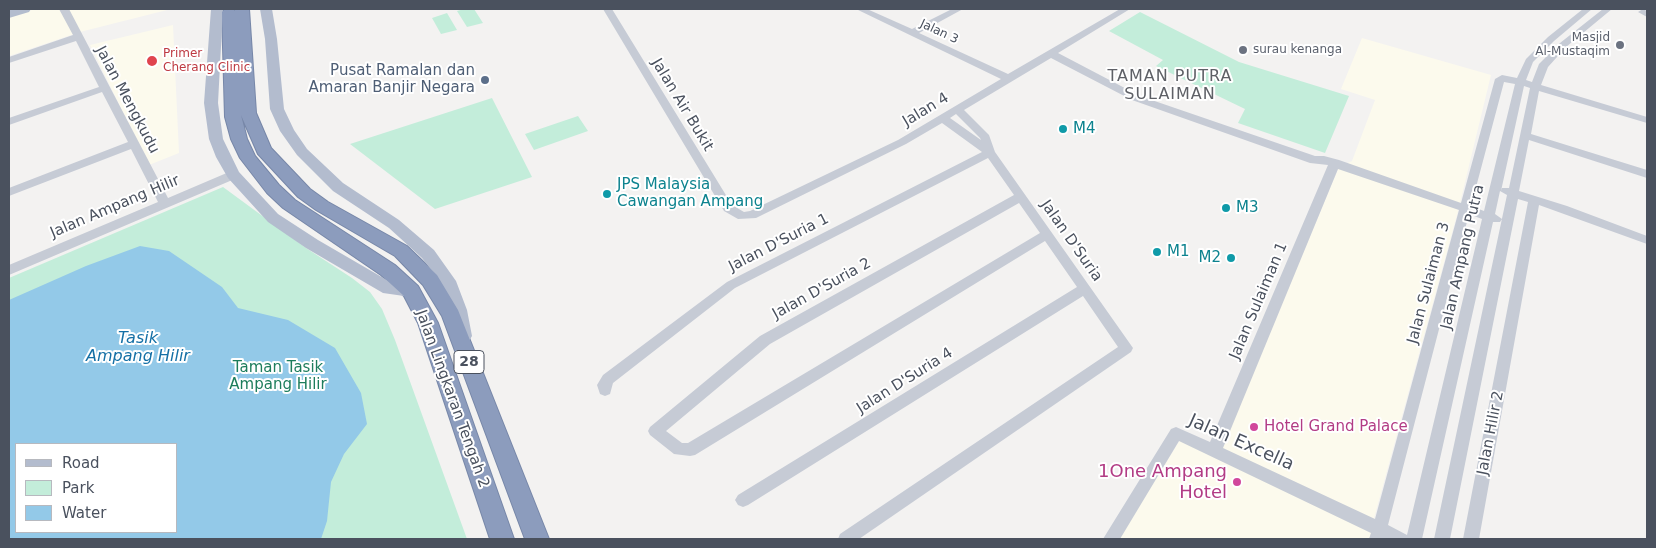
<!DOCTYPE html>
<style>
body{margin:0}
#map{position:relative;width:1656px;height:548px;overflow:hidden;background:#f3f2f1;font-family:"DejaVu Sans",sans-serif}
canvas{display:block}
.frame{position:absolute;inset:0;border:10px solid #4a515e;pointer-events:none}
.legend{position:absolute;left:15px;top:443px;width:162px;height:90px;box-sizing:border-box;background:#fff;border:1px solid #b7b9bf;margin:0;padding:6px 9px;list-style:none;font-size:15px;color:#4a515e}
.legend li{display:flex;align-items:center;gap:10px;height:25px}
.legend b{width:25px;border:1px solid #b7b9bf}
</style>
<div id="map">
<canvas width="1656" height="548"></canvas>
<div class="frame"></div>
<ul class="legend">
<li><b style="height:6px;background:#b3bcce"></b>Road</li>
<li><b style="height:14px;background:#c3edda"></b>Park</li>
<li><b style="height:14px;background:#93c9e8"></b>Water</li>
</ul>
</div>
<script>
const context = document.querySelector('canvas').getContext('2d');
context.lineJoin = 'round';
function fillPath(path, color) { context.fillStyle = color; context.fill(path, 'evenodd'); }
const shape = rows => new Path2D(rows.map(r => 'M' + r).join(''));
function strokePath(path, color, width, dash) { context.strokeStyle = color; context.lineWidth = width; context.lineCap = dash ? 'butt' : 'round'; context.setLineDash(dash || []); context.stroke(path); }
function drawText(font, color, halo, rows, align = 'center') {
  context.font = font + ' "DejaVu Sans",sans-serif'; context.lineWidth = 4; context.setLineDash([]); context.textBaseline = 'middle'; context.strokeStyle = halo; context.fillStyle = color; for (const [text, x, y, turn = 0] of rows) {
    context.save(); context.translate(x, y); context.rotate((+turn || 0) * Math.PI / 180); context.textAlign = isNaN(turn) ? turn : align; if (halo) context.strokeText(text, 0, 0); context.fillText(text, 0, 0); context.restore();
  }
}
const commercial = shape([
 [35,9,171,9,80,32,9,56,9,17],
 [173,25,179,153,149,165,90,45],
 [1362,38,1491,75,1458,211,1373,522,1221,450,1339,167,1352,161,1375,100,1341,89],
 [1180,440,1372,530,1369,539,1119,539]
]);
const green = shape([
 [464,9,474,9,483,23,467,27,457,11],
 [1140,12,1239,62,1349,96,1325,153,1238,123,1245,109,1156,66,1163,60,1109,31],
 [447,13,457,30,441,34,432,18],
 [492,98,532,177,435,209,350,144],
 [578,116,588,131,534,150,525,134],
 [223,187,306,248,352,278,370,292,382,309,395,340,467,539,9,539,9,278],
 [16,444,176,444,176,532,16,532]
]);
const water = shape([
 [140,246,169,251,222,287,238,308,288,320,335,348,361,393,367,424,344,454,331,482,327,521,321,539,9,539,9,300,86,266],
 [16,444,176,444,176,532,16,532]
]);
const minor = shape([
 [59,9,69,9,168,198,229,172,237,172,239,175,237,178,9,275,9,265,158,202,131,149,9,196,9,188,128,142,102,92,9,125,9,118,99,87,76,41,9,63,9,57,73,35,59,9],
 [603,9,612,9,732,205,744,212,750,211,898,140,1001,79,856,9,867,9,912,29,952,9,963,9,919,33,1008,74,1120,9,1130,9,1058,53,1140,96,1315,156,1324,156,1339,160,1461,203,1495,79,1502,75,1517,78,1526,59,1548,37,1583,9,1592,9,1554,41,1533,62,1526,80,1532,82,1539,64,1560,43,1603,9,1612,9,1566,47,1548,67,1541,85,1647,117,1647,123,1539,91,1531,134,1647,170,1647,178,1529,140,1519,191,1567,206,1647,236,1647,244,1539,205,1479,539,1463,539,1528,202,1518,199,1450,539,1434,539,1507,195,1500,191,1495,214,1502,219,1500,222,1493,222,1422,539,1369,539,1371,533,1179,441,1120,539,1103,539,1171,429,1176,427,1210,442,1328,165,1310,163,1132,100,1051,58,964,110,989,135,995,152,1133,348,1131,352,859,539,838,539,840,534,1118,347,1083,296,748,505,743,507,738,505,735,500,738,495,1077,287,1045,241,695,455,690,456,674,454,650,435,648,431,650,427,760,336,1014,195,988,158,735,288,613,383,610,394,605,396,600,394,597,385,603,375,727,282,982,152,942,123,906,144,756,218,738,219,724,211,603,9],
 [1504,82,1515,84,1484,211,1471,206,1504,82],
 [1524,86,1530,88,1509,188,1502,188,1501,191,1524,86],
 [956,114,980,138,981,140,950,118,956,114],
 [1338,169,1459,210,1375,519,1223,448,1338,169],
 [1019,203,1040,233,688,443,682,443,666,431,770,344,1019,203],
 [1469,214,1482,219,1407,535,1388,525,1469,214],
 [1643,9,1647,11,1647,17,1638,12,1643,9]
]);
const major = shape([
 [13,9,31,9,29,12,9,18,9,10,13,9],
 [211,9,223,9,218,103,223,139,239,172,278,214,318,240,392,283,417,287,419,291,417,295,411,297,383,293,306,248,268,222,228,178,216,157,209,139,204,103,211,9],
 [260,9,272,9,277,39,284,109,294,130,307,149,343,183,399,220,434,250,456,281,467,310,472,336,469,341,463,343,457,341,454,336,451,310,441,283,422,258,389,228,333,191,297,155,280,131,270,109,265,39,260,9]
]);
const highway = shape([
 [225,9,233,9,235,11,235,9,249,9,256,113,271,148,310,189,328,202,407,246,437,275,458,310,549,539,525,539,442,316,423,285,395,256,316,210,298,197,258,154,241,115,247,139,255,156,279,185,295,200,395,265,418,286,438,323,514,539,490,539,418,323,404,296,381,275,283,208,267,193,240,158,231,139,225,117,222,12,225,9]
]);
const markers = [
 [1620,45,5,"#6b7280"],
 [1243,50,5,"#6b7280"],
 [152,61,6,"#e0444e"],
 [485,80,5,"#5c6f8a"],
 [1063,129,5,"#0f9aa8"],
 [607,194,5,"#0f9aa8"],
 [1226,208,5,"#0f9aa8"],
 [1157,252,5,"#0f9aa8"],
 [1231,258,5,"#0f9aa8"],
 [1254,427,5,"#d1479c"],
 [1237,482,5,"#d1479c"]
];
const farStreetnames = [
 ["Jalan 3",939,32,25]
];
const farWorshipnames = [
 ["Masjid",1610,38],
 ["Al-Mustaqim",1610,52],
 ["surau kenanga",1253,50,"left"]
];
const farHealthnames = [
 ["Primer",163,54],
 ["Cherang Clinic",163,68]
];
const shields = [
 [469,362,30]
];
const shieldNames = [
 ["28",469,362]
];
const serviceNames = [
 ["Pusat Ramalan dan",475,71],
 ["Amaran Banjir Negara",475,88]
];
const streetNames = [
 ["Jalan Mengkudu",127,100,62],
 ["Jalan Air Bukit",682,105,59],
 ["Jalan 4",926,110,-31],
 ["Jalan Ampang Hilir",115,207,-23],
 ["Jalan D'Suria",1071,241,55],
 ["Jalan D'Suria 1",779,243,-27],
 ["Jalan Ampang Putra",1463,257,-77],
 ["Jalan Sulaiman 3",1429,283,-75],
 ["Jalan D'Suria 2",822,289,-29],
 ["Jalan Sulaiman 1",1259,301,-67],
 ["Jalan D'Suria 4",905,381,-32],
 ["Jalan Lingkaran Tengah 2",452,399,70],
 ["Jalan Hilir 2",1491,433,-79]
];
const cultureNames = [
 ["M4",1073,129],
 ["JPS Malaysia",617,185],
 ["Cawangan Ampang",617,202],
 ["M3",1236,208],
 ["M1",1167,252],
 ["M2",1221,258,"right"]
];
const parkNames = [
 ["Taman Tasik",278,368],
 ["Ampang Hilir",278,385]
];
const hotelNames = [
 ["Hotel Grand Palace",1264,427]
];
const neighbourhoodNames = [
 ["TAMAN PUTRA",1170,77],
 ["SULAIMAN",1170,95]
];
const waterNames = [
 ["Tasik",138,339],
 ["Ampang Hilir",138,357]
];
const nearStreetnames = [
 ["Jalan Excella",1241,443,24]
];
const nearHotelnames = [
 ["1One Ampang",1227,472],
 ["Hotel",1227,493]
];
fillPath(commercial, '#fcfaed');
fillPath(green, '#c3edda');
fillPath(water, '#93c9e8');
strokePath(highway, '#7787a8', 2);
fillPath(minor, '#c6cbd5');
fillPath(major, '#b3bcce');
fillPath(highway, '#8c9cbd');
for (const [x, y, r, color] of markers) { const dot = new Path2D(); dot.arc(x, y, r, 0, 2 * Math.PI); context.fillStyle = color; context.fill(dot); strokePath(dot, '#fff', 2); }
drawText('12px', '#4a515e', '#fff', farStreetnames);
drawText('12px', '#5b616d', '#fff', farWorshipnames, 'right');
drawText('12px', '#be3a42', '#fff', farHealthnames, 'left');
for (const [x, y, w] of shields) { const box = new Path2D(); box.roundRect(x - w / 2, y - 11.5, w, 23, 4); context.fillStyle = '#fff'; context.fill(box); strokePath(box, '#4a515e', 1); }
drawText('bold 14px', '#4a515e', null, shieldNames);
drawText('15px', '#4e5e75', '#fff', serviceNames, 'right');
drawText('15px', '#4a515e', '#fff', streetNames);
drawText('15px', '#0d838f', '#fff', cultureNames, 'left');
drawText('15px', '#1d7d5c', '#fff', parkNames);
drawText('15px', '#b23c85', '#fff', hotelNames, 'left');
context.letterSpacing = '1px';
drawText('16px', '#5e6066', '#fff', neighbourhoodNames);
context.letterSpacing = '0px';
drawText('italic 16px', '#1570a6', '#fff', waterNames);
drawText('18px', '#4a515e', '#fff', nearStreetnames);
drawText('18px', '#b23c85', '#fff', nearHotelnames, 'right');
</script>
